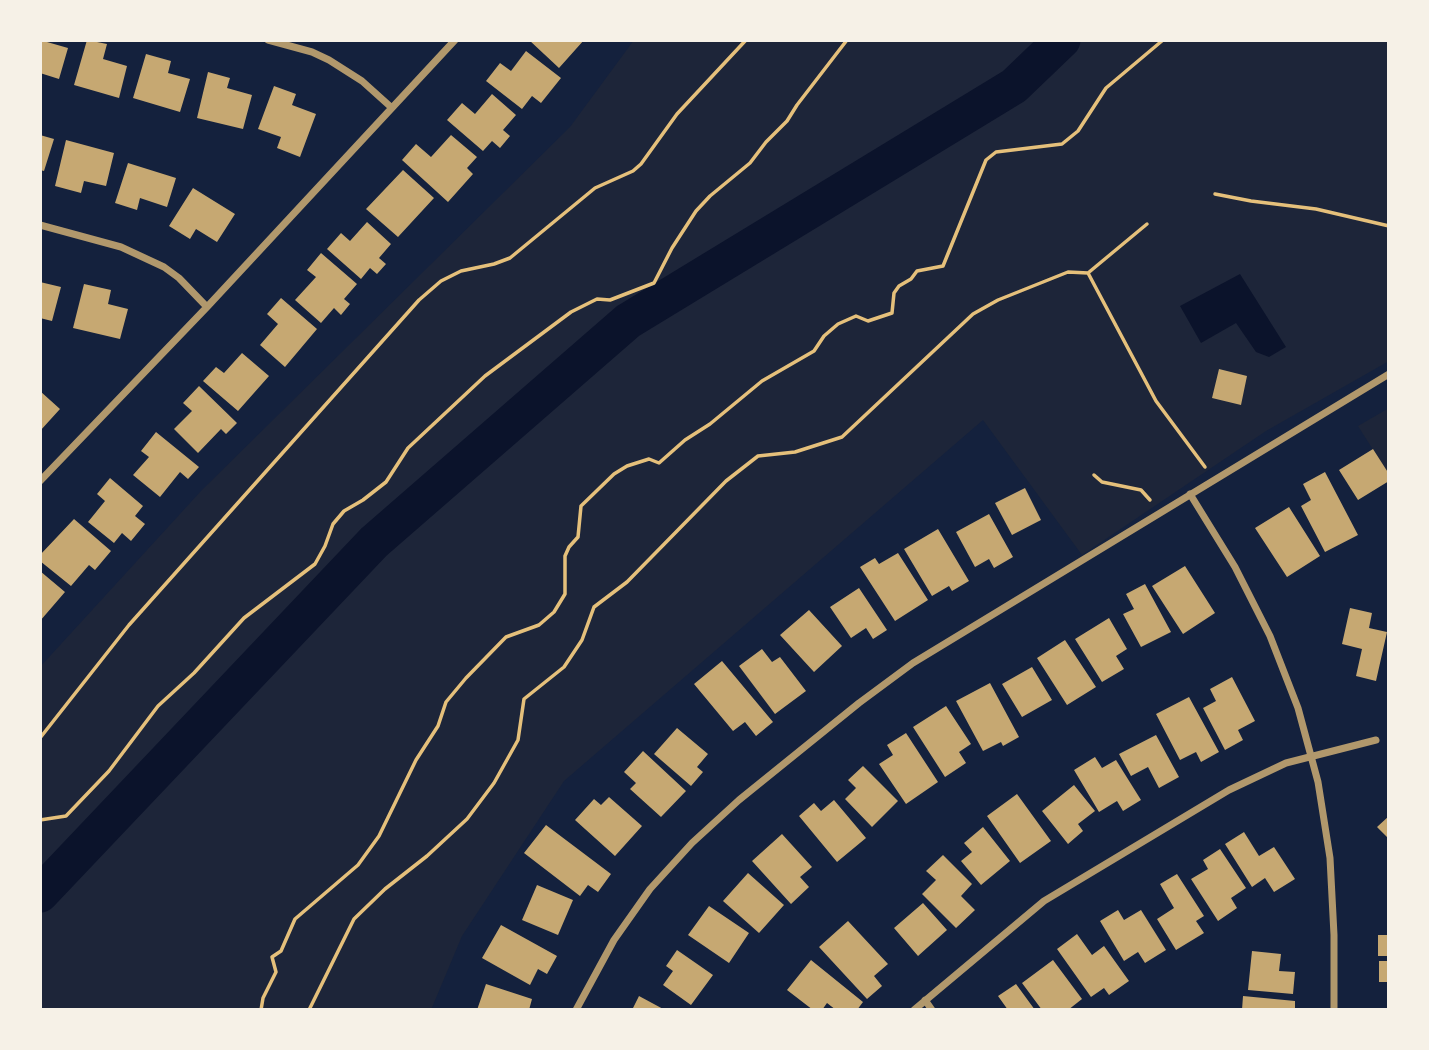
<!DOCTYPE html>
<style>
body{margin:0}
#map{position:relative;width:1429px;height:1050px;overflow:hidden;background:#14213d;font-family:Georgia,serif}
canvas{display:block}
.frame{position:absolute;inset:0;border:42px solid #f6f1e7;pointer-events:none}
</style>
<div id="map">
<canvas width="1429" height="1050"></canvas>
<div class="frame"></div>
</div>
<script>
const context = document.querySelector('canvas').getContext('2d');
context.lineJoin = 'round';
function fillPath(path, color) { context.fillStyle = color; context.fill(path, 'evenodd'); }
const shape = rows => new Path2D(rows.map(r => 'M' + r).join(''));
function strokePath(path, color, width, dash) { context.strokeStyle = color; context.lineWidth = width; context.lineCap = dash ? 'butt' : 'round'; context.setLineDash(dash || []); context.stroke(path); }
const green = shape([
 [634,40,1389,40,1389,361,1266,431,1082,555,983,420,564,781,462,936,431,1010,40,1010,40,667,201,491,570,127],
 [1389,408,1389,475,1358,426]
]);
const water = shape([
 [1240,274,1286,347,1269,357,1256,352,1236,323,1201,343,1180,306]
]);
const river = shape([
 [40,894,374,542,628,321,1014,86,1062,40]
]);
const building = shape([
 [40,40,68,48,59,79,40,73],
 [87,40,107,44,103,59,127,66,119,98,74,85],
 [529,40,584,40,559,68],
 [526,51,561,78,541,103,532,96,522,109,486,81,500,63,511,71],
 [146,54,171,61,168,73,190,79,180,112,133,98],
 [208,72,230,78,227,88,252,95,243,129,197,118],
 [274,86,296,94,292,105,316,114,300,157,277,148,281,137,258,129],
 [492,94,516,115,503,130,510,136,500,148,492,141,483,151,447,120,462,103,475,114],
 [40,135,54,139,44,171,40,170],
 [451,135,477,157,467,168,473,174,448,202,402,160,416,144,431,157],
 [66,140,114,153,106,186,84,181,81,193,55,186],
 [128,163,176,178,167,207,140,198,137,210,115,203],
 [403,170,434,198,398,237,366,209],
 [193,188,235,214,217,242,196,229,190,239,169,226],
 [367,222,391,244,379,258,386,264,377,274,370,268,361,279,327,249,341,233,350,241],
 [321,253,357,284,344,299,350,304,341,315,334,308,321,323,295,300,316,277,307,270],
 [40,282,61,287,52,321,40,318],
 [84,284,111,290,108,304,128,309,120,339,73,328],
 [281,298,317,329,285,367,260,345,278,324,267,314],
 [242,353,269,376,238,411,203,381,216,367,224,373],
 [1219,369,1247,376,1241,405,1212,398],
 [199,386,237,423,226,434,221,429,198,453,174,429,192,411,183,403],
 [40,391,60,409,40,431],
 [156,432,199,467,188,479,180,472,160,497,133,475,149,457,141,451],
 [1373,449,1389,474,1389,481,1358,500,1339,470],
 [1325,472,1358,535,1325,552,1301,506,1311,500,1303,484],
 [110,478,143,506,135,516,145,524,131,541,122,533,114,543,88,522,105,501,97,494],
 [1025,488,1041,520,1012,535,995,503],
 [1289,507,1320,556,1287,577,1255,528],
 [989,514,1013,557,994,568,989,559,975,567,956,532],
 [74,519,111,551,95,570,89,565,71,586,40,561,40,555],
 [938,529,969,581,952,591,949,586,932,596,904,549],
 [898,553,928,600,895,621,860,567,875,558,879,564],
 [1185,566,1215,613,1183,634,1152,586],
 [40,571,65,592,40,621],
 [1145,584,1171,632,1141,647,1123,614,1134,609,1126,594],
 [859,588,887,630,873,639,866,628,851,638,830,607],
 [1350,608,1372,613,1369,628,1387,632,1376,681,1356,676,1362,649,1342,644],
 [809,610,842,646,814,672,780,635],
 [1109,618,1127,649,1116,656,1124,669,1102,682,1075,639],
 [1065,640,1096,687,1067,705,1037,658],
 [762,649,772,662,780,657,806,691,775,714,739,666],
 [722,661,773,722,756,736,745,722,733,731,694,684],
 [1032,667,1052,700,1022,717,1002,684],
 [1232,677,1255,721,1238,730,1243,740,1225,750,1203,708,1216,701,1210,689],
 [990,683,1019,737,1003,746,1001,742,983,751,956,701],
 [1189,697,1219,752,1201,762,1196,752,1180,760,1156,714],
 [946,706,971,744,959,752,966,763,945,777,913,727],
 [677,728,708,754,697,767,703,772,691,786,654,754],
 [906,733,938,782,906,804,879,764,893,755,887,745],
 [1156,735,1179,777,1159,788,1148,767,1131,776,1119,754],
 [643,751,686,791,661,817,630,789,636,783,624,772],
 [1095,757,1102,768,1116,760,1141,800,1123,811,1117,801,1099,812,1074,770],
 [863,766,898,801,872,827,845,799,856,788,848,780],
 [1074,785,1095,811,1078,824,1083,831,1068,844,1042,811],
 [1017,794,1051,841,1020,863,987,816],
 [609,797,642,826,615,856,575,820,594,799,601,805],
 [834,800,866,838,837,862,799,816,814,803,821,811],
 [1389,816,1389,839,1377,827],
 [546,825,611,874,598,892,588,885,580,896,524,853],
 [983,827,1010,861,981,885,961,861,972,852,964,843],
 [1244,832,1259,856,1274,847,1295,879,1274,892,1265,878,1252,887,1225,844],
 [782,834,812,867,800,877,809,887,791,904,752,861],
 [1220,849,1246,888,1231,898,1237,908,1218,921,1191,879,1208,869,1203,860],
 [943,855,972,884,961,896,975,910,956,928,922,894,936,880,926,871],
 [748,873,784,905,759,933,723,901],
 [1177,874,1204,916,1196,921,1204,933,1176,950,1157,919,1174,908,1160,884],
 [537,885,573,900,558,935,522,920],
 [923,903,947,930,918,956,894,928],
 [709,906,749,933,729,963,688,935],
 [1118,910,1124,920,1141,910,1166,950,1145,963,1138,952,1124,961,1100,921],
 [848,921,888,964,874,976,882,986,867,999,819,947],
 [501,925,557,956,547,974,538,969,530,985,482,958],
 [1077,934,1092,955,1104,946,1129,981,1109,995,1104,988,1091,997,1057,949],
 [1378,935,1389,935,1389,956,1378,956],
 [677,950,713,975,691,1005,663,985,673,971,666,966],
 [1252,951,1281,954,1279,971,1295,972,1293,994,1248,990],
 [811,960,863,1002,857,1010,836,1010,827,1003,822,1010,813,1010,787,990],
 [1053,960,1082,999,1068,1010,1042,1010,1022,983],
 [1379,961,1389,961,1389,982,1379,982],
 [486,984,532,999,529,1010,477,1010],
 [1016,984,1035,1010,1008,1010,998,996],
 [639,996,665,1010,632,1010],
 [1243,996,1295,1001,1295,1010,1242,1010]
]);
const path = shape([
 [1215,194,1251,201,1316,209,1389,226],
 [1088,273,1156,401,1205,467],
 [1094,475,1102,482,1141,490,1150,500],
 [40,738,129,625,419,300,441,281,461,271,494,264,510,258,595,188,633,171,641,164,677,114,746,40],
 [40,820,66,816,109,771,158,706,194,673,244,618,315,564,325,546,333,524,344,511,363,500,386,482,408,448,485,376,571,312,597,299,610,300,654,283,672,248,696,211,710,196,750,163,766,142,787,121,797,105,847,40],
 [261,1010,263,998,276,972,272,957,281,951,295,919,358,865,379,836,416,760,438,726,446,702,466,678,506,637,539,625,554,612,565,594,565,556,569,547,578,537,581,506,614,474,627,466,649,459,659,463,685,440,710,424,762,381,814,351,824,336,838,324,856,316,868,321,892,313,894,293,899,286,911,279,917,271,943,266,986,160,996,152,1062,144,1078,131,1106,88,1163,40],
 [309,1010,354,919,385,889,427,856,467,819,494,783,518,740,524,699,564,667,582,640,594,607,627,582,726,481,758,456,795,452,842,437,973,314,998,300,1068,272,1088,273,1147,224]
]);
const minor = shape([
 [268,40,312,52,329,60,362,81,392,108],
 [40,225,121,247,164,267,179,278,207,307],
 [40,481,207,307,455,40],
 [1190,494,1235,567,1270,636,1298,708,1318,782,1330,858,1334,935,1334,1010],
 [925,1000,932,1010],
 [576,1010,614,940,650,889,692,843,739,800,859,703,913,663,1389,374],
 [914,1010,1044,901,1229,790,1286,763,1376,740]
]);
fillPath(green, '#1d2539');
fillPath(water, '#0b132b');
strokePath(river, '#0b132b', 37);
fillPath(building, '#c6a872');
strokePath(path, '#e5c07b', 3.5);
strokePath(minor, '#b1986c', 7);
</script>
